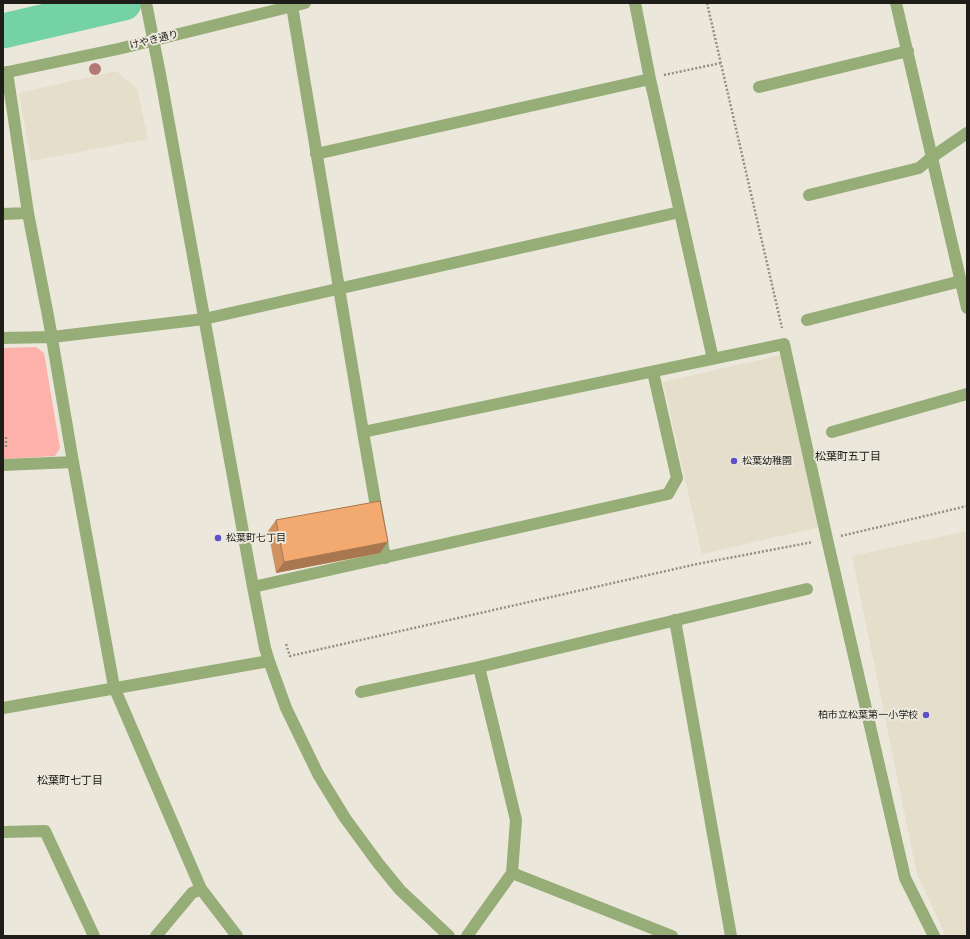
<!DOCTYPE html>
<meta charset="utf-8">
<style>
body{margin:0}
#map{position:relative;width:970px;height:939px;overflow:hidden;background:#ebe8db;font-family:"Noto Sans",sans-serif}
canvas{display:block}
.frame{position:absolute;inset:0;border:4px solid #1e1d19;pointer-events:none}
</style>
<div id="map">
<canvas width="970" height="939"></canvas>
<div class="frame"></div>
</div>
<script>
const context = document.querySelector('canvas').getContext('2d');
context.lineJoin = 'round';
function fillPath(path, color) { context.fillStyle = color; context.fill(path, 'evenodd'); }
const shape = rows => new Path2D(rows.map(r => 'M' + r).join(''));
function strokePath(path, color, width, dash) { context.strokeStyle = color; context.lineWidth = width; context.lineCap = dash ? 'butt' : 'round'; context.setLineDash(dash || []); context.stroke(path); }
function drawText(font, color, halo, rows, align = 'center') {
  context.font = font + ' "Noto Sans","Noto Sans JP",sans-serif'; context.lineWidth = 4; context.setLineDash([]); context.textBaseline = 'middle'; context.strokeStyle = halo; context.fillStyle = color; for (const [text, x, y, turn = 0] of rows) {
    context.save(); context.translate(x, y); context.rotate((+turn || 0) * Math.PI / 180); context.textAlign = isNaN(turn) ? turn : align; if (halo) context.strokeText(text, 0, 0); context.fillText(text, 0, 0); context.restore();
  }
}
const built = shape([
 [116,71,137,88,148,139,31,161,19,93],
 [781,355,820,527,702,554,663,382],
 [967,531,967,936,946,936,917,874,852,556]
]);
const green = shape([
 [36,347,44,353,60,448,55,456,3,459,3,348]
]);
const river = shape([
 [3,31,124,3]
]);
const path = shape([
 [707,3,782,328],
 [664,75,721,63],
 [6,437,6,449],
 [841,536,967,506],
 [286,644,290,656,697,564,813,542]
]);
const minor = shape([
 [146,3,160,74,253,587,265,648,269,661,286,708,318,774,345,818,378,863,400,890,449,936],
 [635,3,650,79,713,359],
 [896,3,967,308],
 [292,6,363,432,784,344,827,539,905,878,934,936],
 [7,72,28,213,49,321,73,462,114,687,201,889,237,936],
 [3,73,118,49,305,3],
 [759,87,908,51],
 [316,154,650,79],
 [809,195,919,168,932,157,967,133],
 [3,214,28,213],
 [807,320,961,281],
 [3,338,52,337,204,319,680,212],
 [363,432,385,558],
 [832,432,967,394],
 [3,465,73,462],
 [253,587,668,494,677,478,653,372],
 [675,620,731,936],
 [479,667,807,589],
 [361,692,479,667,516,820,512,873,467,936],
 [3,708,269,661],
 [3,832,45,831,94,936],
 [512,873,672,936],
 [156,936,192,893,201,889]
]);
const trees = [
 [95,69]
];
const wall = shape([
 [276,520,380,553,276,573,268,531]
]);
const shadedWall = shape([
 [388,542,380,553,276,573,284,562]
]);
const building = shape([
 [380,501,388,542,284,562,276,520,380,501]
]);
const markers = [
 [734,461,4,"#5d50c9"],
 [218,538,4,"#5d50c9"],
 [926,715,4,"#5d50c9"]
];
const streetNames = [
 ["けやき通り",154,40,-14]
];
const poiNames = [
 ["松葉幼稚園",742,461],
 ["松葉町七丁目",226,538],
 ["柏市立松葉第一小学校",918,715,"right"]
];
const neighbourhoodNames = [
 ["松葉町五丁目",848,457],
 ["松葉町七丁目",70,781]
];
fillPath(built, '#e4deca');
fillPath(green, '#fdb1aa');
strokePath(river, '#75d2a4', 35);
strokePath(path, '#918f86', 2.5, [2, 2]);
strokePath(minor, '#97ad78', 12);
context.fillStyle = '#b57874';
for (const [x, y] of trees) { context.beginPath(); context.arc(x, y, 6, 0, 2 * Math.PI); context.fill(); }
fillPath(wall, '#d09261');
fillPath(shadedWall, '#a9774f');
fillPath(building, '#f2aa71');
strokePath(building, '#a9774f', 1);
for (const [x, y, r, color] of markers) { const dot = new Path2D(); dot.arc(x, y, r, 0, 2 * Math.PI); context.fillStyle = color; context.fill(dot); strokePath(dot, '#ebe8db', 1.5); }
drawText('10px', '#1e1d19', '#ebe8db', streetNames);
drawText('10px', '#1e1d19', '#ebe8db', poiNames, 'left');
drawText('11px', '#1e1d19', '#ebe8db', neighbourhoodNames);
</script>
